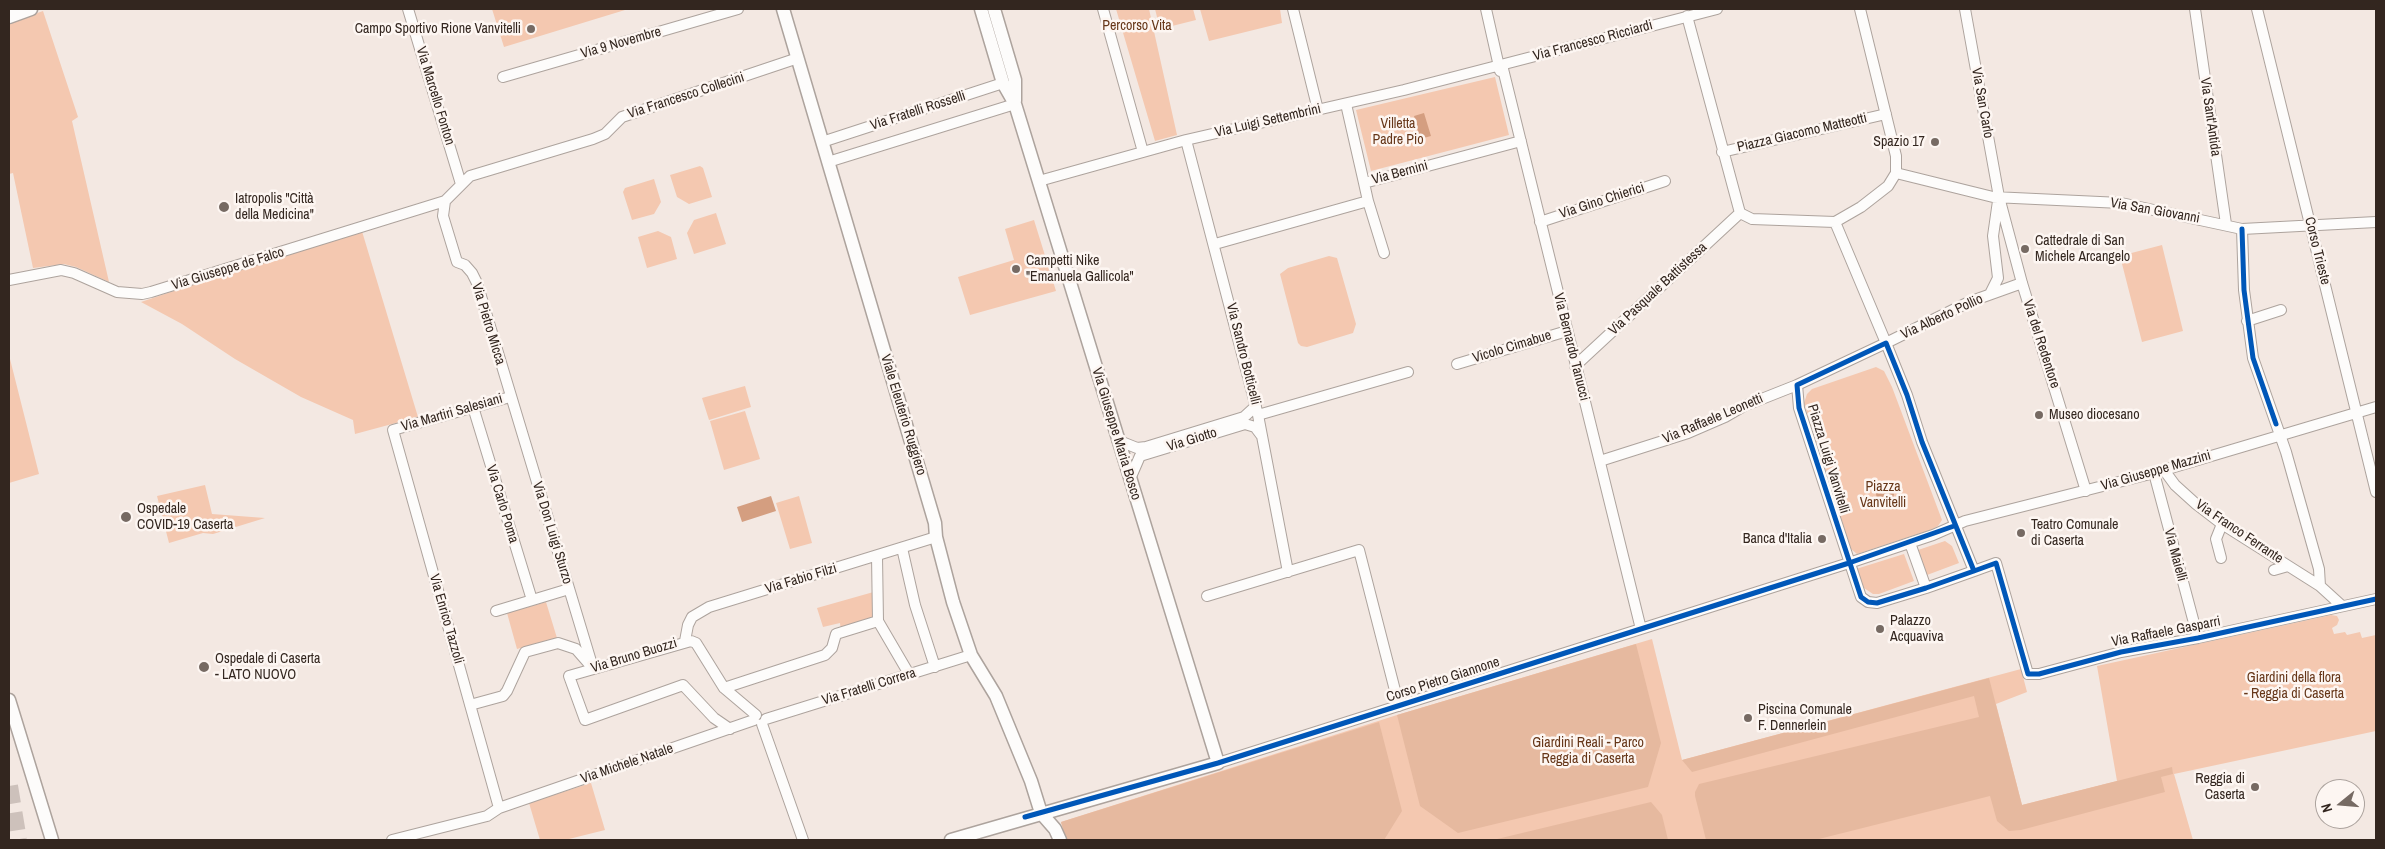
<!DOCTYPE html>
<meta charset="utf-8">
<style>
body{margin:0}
#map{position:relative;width:2385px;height:849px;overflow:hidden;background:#f3e8e2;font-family:"Archivo Narrow",sans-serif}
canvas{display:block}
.frame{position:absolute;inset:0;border:10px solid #33261f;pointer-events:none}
.north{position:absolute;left:2315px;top:779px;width:50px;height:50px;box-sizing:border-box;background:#fdf6f2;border:1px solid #aca39e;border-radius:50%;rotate:253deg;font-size:14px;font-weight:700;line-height:20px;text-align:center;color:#33261f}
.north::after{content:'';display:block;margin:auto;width:18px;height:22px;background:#766a63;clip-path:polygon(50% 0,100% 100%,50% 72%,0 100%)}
</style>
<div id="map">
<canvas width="2385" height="849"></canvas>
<div class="frame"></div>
<div class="north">N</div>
</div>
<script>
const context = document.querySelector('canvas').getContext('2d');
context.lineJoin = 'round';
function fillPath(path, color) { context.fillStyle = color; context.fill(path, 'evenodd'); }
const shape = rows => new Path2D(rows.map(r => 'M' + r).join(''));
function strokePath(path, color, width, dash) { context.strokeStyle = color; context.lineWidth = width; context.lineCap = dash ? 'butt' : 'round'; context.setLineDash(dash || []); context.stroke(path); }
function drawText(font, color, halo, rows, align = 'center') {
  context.font = font + ' "Archivo Narrow",sans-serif'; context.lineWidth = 5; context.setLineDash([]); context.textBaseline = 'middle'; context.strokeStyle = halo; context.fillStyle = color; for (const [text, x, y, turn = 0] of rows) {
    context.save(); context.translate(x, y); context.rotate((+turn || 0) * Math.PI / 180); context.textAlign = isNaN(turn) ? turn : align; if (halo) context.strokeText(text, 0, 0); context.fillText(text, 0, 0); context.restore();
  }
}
const green = shape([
 [492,9,624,9,625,10,504,47],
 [1116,9,1149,9,1177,135,1155,141],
 [1155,9,1193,9,1196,20,1160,29],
 [1200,9,1280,9,1282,23,1209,41],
 [43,11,78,117,72,121,109,282,76,267,64,264,33,268,13,173,9,174,9,23],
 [1495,77,1509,135,1371,171,1356,110],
 [700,166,703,168,712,197,689,204,677,197,670,175],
 [654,179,661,202,654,214,632,220,623,192,625,188],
 [716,213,726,244,694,254,687,233,694,220],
 [1034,220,1056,291,970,315,958,277,1014,260,1005,229],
 [361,228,418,417,355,434,353,420,301,397,235,359,182,324,141,302],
 [658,231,671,237,677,259,647,268,638,237],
 [2162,245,2183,331,2142,342,2120,256],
 [1329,256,1337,258,1356,324,1353,333,1307,347,1301,346,1298,343,1280,274,1288,268],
 [9,355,39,474,9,483],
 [1876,367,1884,371,1892,387,1942,520,1938,526,1930,530,1857,554,1851,549,1804,403,1807,394,1812,389],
 [745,386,751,407,709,420,702,398],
 [745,411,760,459,724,470,710,421],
 [205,485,212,514,265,518,213,534,203,533,169,543,157,496],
 [799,496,812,543,790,549,776,503],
 [1945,541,1952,546,1959,563,1927,575,1918,550],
 [1904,554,1914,581,1879,594,1873,594,1864,588,1856,569],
 [877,591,878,621,841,632,840,623,823,627,817,608],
 [546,602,557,638,517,649,507,613],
 [2331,615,2337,616,2339,620,2337,625,2332,628,2334,634,2345,632,2347,635,2360,632,2362,638,2376,635,2376,731,2174,774,2193,840,1066,840,1061,822,1397,715,1652,639,1682,760,2021,669,2027,692,1996,704,2022,805,2117,781,2097,666],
 [591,783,605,830,565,840,540,840,529,803]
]);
const forest = shape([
 [1636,644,1661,743,1648,787,1458,833,1420,806,1397,715],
 [1989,678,2022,805,2172,767,2173,774,2161,777,2165,792,2021,830,2009,831,1997,821,1990,796,1815,840,1706,840,1695,796,1695,792,1699,784,1979,717,1974,696,1692,772,1682,760],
 [1379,722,1402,811,1384,840,1066,840,1061,822],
 [1651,802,1662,815,1668,840,1493,840]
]);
const water = shape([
 [1424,113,1431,136,1420,139,1414,116],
 '1876 494a9 9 0 1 1 18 0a9 9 0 1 1-18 0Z',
 [771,496,776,511,742,522,737,507]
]);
const trunkTunnel = shape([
 [9,786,18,840]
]);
const minor = shape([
 [408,9,461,184],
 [1103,9,1143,152],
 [1293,9,1318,110],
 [1486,9,1500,71],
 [1965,9,1999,197,2022,283,2086,491],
 [2195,9,2226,224],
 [2257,9,2376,492],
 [1687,16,1740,213,1752,219,1835,222,1861,207,1888,186,1896,173,1896,156,1860,9],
 [1502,65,1641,629],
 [503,77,738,9],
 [1346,104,1364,183],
 [1186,140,1258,415,1288,572],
 [822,142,1003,83],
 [1722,152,1886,114],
 [828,162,1015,104],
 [1896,173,1993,197,2121,203,2242,229,2376,222],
 [1039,181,1186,140,1404,90,1717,9],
 [445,201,443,216,457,262,465,265,472,273,477,283,593,668],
 [1368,201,1384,253],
 [1540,222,1665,181],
 [1835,222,1886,343,1969,302,2022,283],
 [2242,229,2244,290,2253,358,2286,452,2319,569,2320,586],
 [1215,244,1368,201,1364,183,1521,141],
 [9,280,61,270,74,273,117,292,142,294,151,292,445,201,470,176,593,139,605,134,622,117,798,58],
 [1990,294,1998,278,1993,236,1998,201],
 [2247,321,2281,310],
 [1457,364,1567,331],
 [1575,366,1740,213],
 [473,407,532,600],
 [1258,415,1408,372],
 [1117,440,1137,448,1146,447,1244,417,1256,406],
 [1600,461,1688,433,1725,417,1744,406,1797,385],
 [2164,470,2175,485,2196,504,2222,524,2320,586,2342,606],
 [2154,473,2198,638],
 [1130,479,1140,456,1245,424,1255,427,1261,435],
 [1910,543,1926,588],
 [902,548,915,605,935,667],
 [877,556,878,621,909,674],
 [2221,558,2216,539,2222,524],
 [2274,570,2288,566],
 [1974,571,1922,442,1907,395,1886,343,1797,385,1799,408,1861,597,1868,602,1877,603,1926,588,1974,571,1996,563,2028,674,2039,674,2121,652,2198,638,2376,599],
 [1207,596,1359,550,1399,706],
 [496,611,569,589],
 [685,641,688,625,692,617,709,607,936,537],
 [724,688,825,655,832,648,836,634,878,621],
 [470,705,503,696,507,691,525,652,558,643,576,649,590,665],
 [766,719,971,655],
 [762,724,803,840],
 [730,729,714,718,683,685,585,720,569,676,691,641,696,643,724,688,756,715],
 [1218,763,1849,563,1933,535,1965,521,2154,473,2376,407],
 [499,808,393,430,510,397],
 [392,840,487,816,499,808,754,720]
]);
const tertiary = shape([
 [783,9,935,523,936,537,953,602,971,655,996,696,1031,781,1041,813,1055,829,1060,840],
 [994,9,1015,80,1015,101],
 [9,17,31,9],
 [9,700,52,840],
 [951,840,1218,763,1015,104,1003,83,981,9]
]);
const cycleway = shape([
 [2242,229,2244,290,2253,358,2276,424],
 [1974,571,1922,442,1907,395,1886,343,1797,385,1799,408,1861,597,1868,602,1877,603,1926,588,1974,571,1996,563,2028,674,2039,674,2121,652,2198,638,2376,599],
 [1025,817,1218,763,1849,563,1954,526]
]);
const markers = [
 [531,29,5,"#766a63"],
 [1935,142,5,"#766a63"],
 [224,207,6,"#766a63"],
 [2025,249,5,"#766a63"],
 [1016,269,5,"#766a63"],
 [2039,415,5,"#766a63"],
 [126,517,6,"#766a63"],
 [2021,533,5,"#766a63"],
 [1822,539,5,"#766a63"],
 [1880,629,5,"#766a63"],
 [204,667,6,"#766a63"],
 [1748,718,5,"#766a63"],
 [2255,787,5,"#766a63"]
];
const parkNames = [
 ["Percorso Vita",1137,26],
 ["Villetta",1398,124],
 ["Padre Pio",1398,140],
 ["Piazza",1883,487],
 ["Vanvitelli",1883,503],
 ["Giardini della flora",2294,678],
 ["- Reggia di Caserta",2294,694],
 ["Giardini Reali - Parco",1588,743],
 ["Reggia di Caserta",1588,759]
];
const poiNames = [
 ["Campo Sportivo Rione Vanvitelli",521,29,"right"],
 ["Spazio 17",1925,142,"right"],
 ["Iatropolis \"Città",235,199],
 ["della Medicina\"",235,215],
 ["Cattedrale di San",2035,241],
 ["Michele Arcangelo",2035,257],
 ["Campetti Nike",1026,261],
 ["\"Emanuela Gallicola\"",1026,277],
 ["Museo diocesano",2049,415],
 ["Ospedale",137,509],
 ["COVID-19 Caserta",137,525],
 ["Teatro Comunale",2031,525],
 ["di Caserta",2031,541],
 ["Banca d'Italia",1812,539,"right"],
 ["Palazzo",1890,621],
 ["Acquaviva",1890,637],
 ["Ospedale di Caserta",215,659],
 ["- LATO NUOVO",215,675],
 ["Piscina Comunale",1758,710],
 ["F. Dennerlein",1758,726],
 ["Reggia di",2245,779,"right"],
 ["Caserta",2245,795,"right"]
];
const streetNames = [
 ["Via Francesco Ricciardi",1593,41,-15],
 ["Via 9 Novembre",621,43,-16],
 ["Via Marcello Fonton",435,96,73],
 ["Via Francesco Collecini",686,96,-18],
 ["Via San Carlo",1982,103,80],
 ["Via Fratelli Rosselli",918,111,-18],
 ["Via Sant'Antida",2210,117,82],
 ["Via Luigi Settembrini",1268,121,-13],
 ["Piazza Giacomo Matteotti",1802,133,-13],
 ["Via Bernini",1400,173,-15],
 ["Via Gino Chierici",1602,201,-18],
 ["Via San Giovanni",2155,211,10],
 ["Corso Trieste",2317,251,76],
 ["Via Giuseppe de Falco",228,269,-17],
 ["Via Pasquale Battistessa",1658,289,-43],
 ["Via Alberto Pollio",1942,317,-25],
 ["Via Pietro Micca",488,324,73],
 ["Via del Redentore",2041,344,72],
 ["Vicolo Cimabue",1512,347,-17],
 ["Via Bernardo Tanucci",1571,347,76],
 ["Via Sandro Botticelli",1243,354,76],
 ["Via Martiri Salesiani",452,413,-16],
 ["Viale Eleuterio Ruggiero",903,415,73],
 ["Via Raffaele Leonetti",1713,419,-23],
 ["Via Giuseppe Maria Bosco",1116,434,73],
 ["Via Giotto",1192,440,-17],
 ["Piazza Luigi Vanvitelli",1828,459,73],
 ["Via Giuseppe Mazzini",2156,471,-16],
 ["Via Carlo Poma",502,504,73],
 ["Via Franco Ferrante",2239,532,34],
 ["Via Don Luigi Sturzo",552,533,73],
 ["Via Maielli",2175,555,75],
 ["Via Fabio Filzi",801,579,-17],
 ["Via Enrico Tazzoli",446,619,74],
 ["Via Raffaele Gasparri",2166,632,-11],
 ["Via Bruno Buozzi",634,656,-17],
 ["Corso Pietro Giannone",1443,680,-18],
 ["Via Fratelli Correra",869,687,-17],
 ["Via Michele Natale",627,764,-19]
];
fillPath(green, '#f4c8b0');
fillPath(forest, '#e6b99f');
fillPath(water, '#d49e80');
strokePath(trunkTunnel, '#cdc1bb', 18, [18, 9]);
strokePath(minor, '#ada39d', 12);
strokePath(tertiary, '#ada39d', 15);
strokePath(minor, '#fdfcfb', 10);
strokePath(tertiary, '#fdfcfb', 12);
strokePath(cycleway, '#0057b8', 5);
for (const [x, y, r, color] of markers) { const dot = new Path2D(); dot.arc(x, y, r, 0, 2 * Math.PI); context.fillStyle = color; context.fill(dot); strokePath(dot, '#fdf6f2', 2); }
drawText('14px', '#663618', '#fdf6f2', parkNames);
drawText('14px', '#33261f', '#fdf6f2', poiNames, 'left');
drawText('14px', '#33261f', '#fdf6f2', streetNames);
</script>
